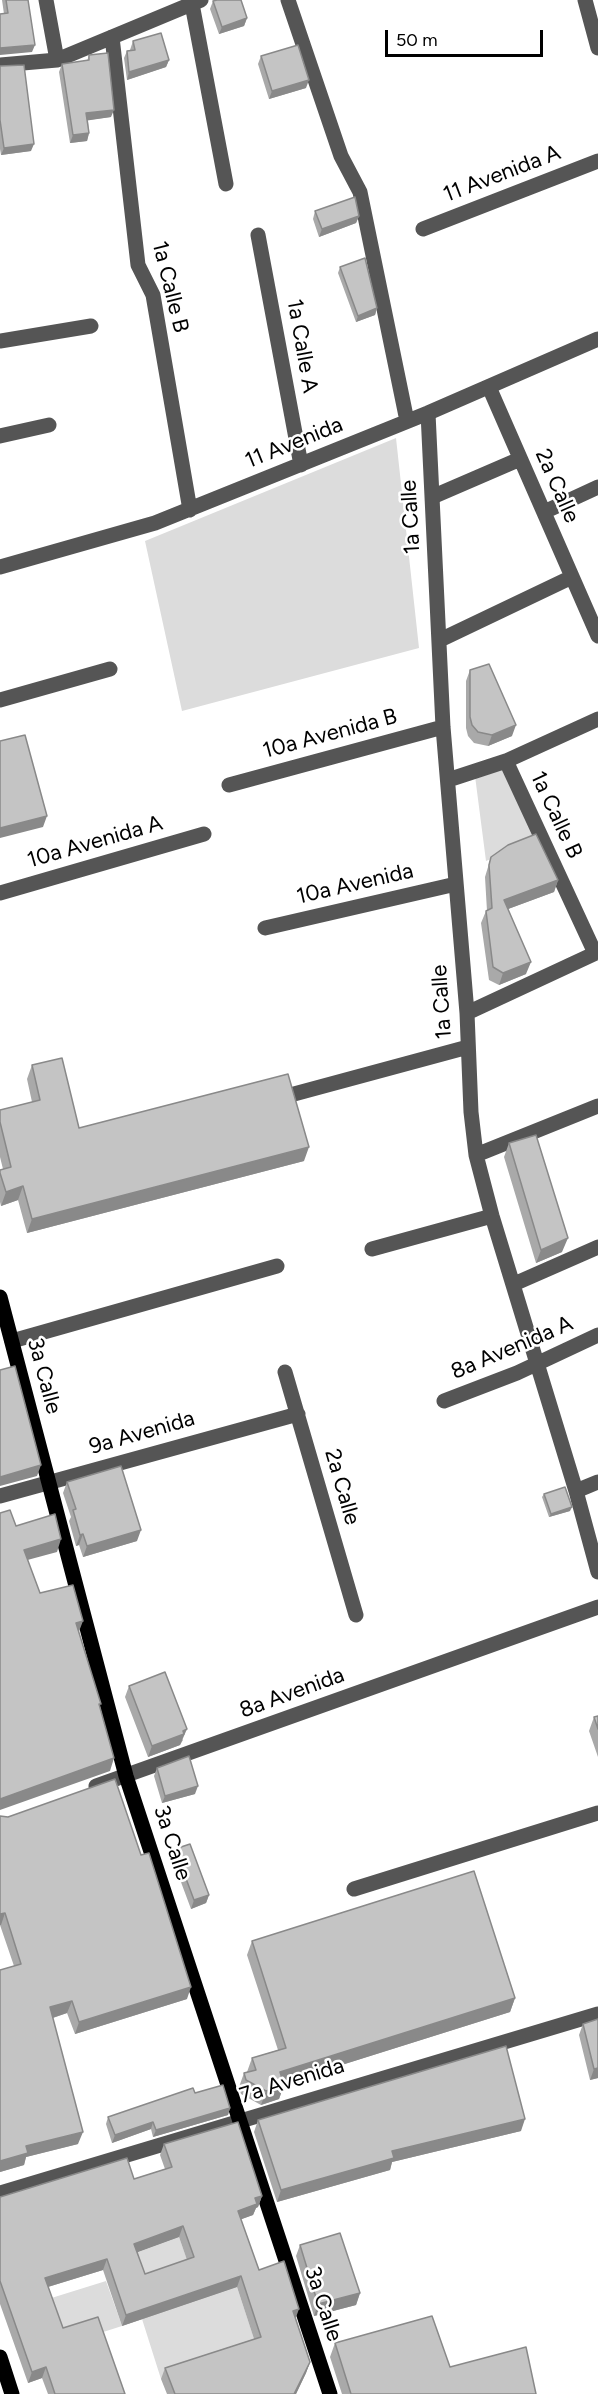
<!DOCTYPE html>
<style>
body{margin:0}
#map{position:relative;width:598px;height:2394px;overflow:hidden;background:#fff;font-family:Figtree,sans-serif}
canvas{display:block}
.scale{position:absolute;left:385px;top:30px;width:158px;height:27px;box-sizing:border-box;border:3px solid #000;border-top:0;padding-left:8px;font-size:18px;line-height:21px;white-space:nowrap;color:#000;-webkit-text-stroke:4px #fff;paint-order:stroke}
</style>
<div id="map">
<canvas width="598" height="2394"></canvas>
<div class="scale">50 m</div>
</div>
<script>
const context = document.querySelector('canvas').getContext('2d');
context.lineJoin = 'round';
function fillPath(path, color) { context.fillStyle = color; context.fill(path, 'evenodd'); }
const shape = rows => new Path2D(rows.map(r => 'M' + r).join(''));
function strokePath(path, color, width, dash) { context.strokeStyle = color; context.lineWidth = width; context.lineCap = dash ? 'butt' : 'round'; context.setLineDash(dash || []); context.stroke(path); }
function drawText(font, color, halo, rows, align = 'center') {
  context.font = font + ' Figtree,sans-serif'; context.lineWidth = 5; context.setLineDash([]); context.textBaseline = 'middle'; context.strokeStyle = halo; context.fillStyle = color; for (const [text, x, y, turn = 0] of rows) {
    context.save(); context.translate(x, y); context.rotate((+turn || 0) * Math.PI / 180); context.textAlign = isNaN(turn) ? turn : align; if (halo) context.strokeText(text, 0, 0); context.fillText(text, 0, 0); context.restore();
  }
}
const green = shape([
 [396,438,419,648,182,711,145,541],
 [505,765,539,839,486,861,475,776],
 [179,2237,190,2268,141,2285,130,2255],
 [106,2281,122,2326,97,2334,59,2339,45,2300],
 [237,2287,257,2348,161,2379,142,2319]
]);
const minor = shape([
 [46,0,57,60],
 [288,0,341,156,360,192,407,421],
 [585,0,598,48],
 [192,4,226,184],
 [112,37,138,265,153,295,190,510],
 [0,65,57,60,201,0],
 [423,229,598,161],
 [258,235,301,465],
 [0,341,91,326],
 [489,387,598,636],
 [428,413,443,727,467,1013,471,1112,476,1155,492,1216,576,1491,598,1572],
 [0,436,49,425],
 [432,497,520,459],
 [544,512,598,487],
 [0,567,155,523,428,413,598,339],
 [440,640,572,577],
 [0,700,110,669],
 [506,761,595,953],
 [448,780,506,761,598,719],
 [229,785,443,727],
 [0,893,204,834],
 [265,928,456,884],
 [467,1013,598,952],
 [294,1094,468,1047],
 [476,1155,598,1106],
 [372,1249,492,1216],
 [514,1284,598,1247],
 [12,1341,277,1266],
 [285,1372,356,1615],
 [444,1401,517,1373,598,1335],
 [576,1491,598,1482],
 [0,1496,298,1414],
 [96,1786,598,1607],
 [354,1889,598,1813],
 [0,2193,598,2014]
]);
const major = shape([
 [0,1297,126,1776,330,2394],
 [0,2357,12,2394]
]);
const wall = shape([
 [2,0,28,0,32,52,4,14],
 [213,1,247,18,244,26,219,34,210,9],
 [133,41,169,60,166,67,127,80,124,58,127,51,130,50],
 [89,55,111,117,88,120,89,133,87,141,70,143,59,72,62,64,87,61],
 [261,56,306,88,269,99,258,64],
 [0,66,31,151,1,155,0,149],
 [315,211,359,216,356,223,319,237,313,219],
 [340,267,377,308,375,315,356,322,338,273],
 [470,670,512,736,488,746,474,743,468,736,466,728,466,681],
 [491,857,558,880,554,892,508,909,526,974,499,985,489,980,481,923,486,911,487,911,485,877],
 [32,1065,79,1128,304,1161,27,1233,18,1200,1,1206,0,1202,0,1170,3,1169,0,1157,0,1110,32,1102,27,1079],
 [509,1143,562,1252,536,1263,504,1157],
 [67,1482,137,1541,83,1557,79,1545,76,1546,69,1521,71,1517,63,1493],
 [544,1494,570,1511,549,1517,542,1497],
 [129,1686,183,1740,180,1745,148,1757,125,1697],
 [598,1716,598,1757,589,1731,594,1717],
 [157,1768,195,1794,162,1803,154,1776],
 [0,1816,187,1999,75,2034,67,2013,53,2018,78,2144,26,2157,24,2165,0,2172,0,1970,14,1966,0,1925],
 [175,1849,209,1895,206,1903,191,1909,172,1858],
 [252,1941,515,1998,510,2012,284,2083,284,2085,279,2099,261,2105,241,2094,239,2087,244,2073,247,2072,252,2058,278,2050,247,1955],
 [583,2024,598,2078,590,2080,579,2035],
 [230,2108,228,2115,153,2137,151,2129,112,2143,106,2124,108,2117],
 [258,2120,521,2131,392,2162,390,2170,277,2202,254,2132],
 [164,2144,262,2196,258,2207,256,2208,253,2215,241,2219,259,2270,296,2319,310,2362,306,2373,296,2394,167,2394,161,2379,165,2368,254,2339,237,2287,122,2326,103,2270,48,2287,63,2328,125,2394,48,2394,42,2378,28,2383,0,2304,0,2197,134,2179,165,2169,160,2155],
 [179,2237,187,2260,145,2274,137,2252],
 [300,2245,360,2293,356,2305,314,2316,296,2256],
 [335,2343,450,2367,536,2394,342,2394,330,2357]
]);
const shadedWall = shape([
 [247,18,244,26,219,34,222,27],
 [35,45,32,52,0,55,0,48,1,48],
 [169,60,166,67,127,80,129,72],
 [309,80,306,88,269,99,272,91],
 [114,110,111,117,84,121,86,113],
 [89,133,87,141,70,143,73,135],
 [34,144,31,151,1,155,4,148],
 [359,216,356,223,319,237,322,229],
 [377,308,375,315,356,322,358,316],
 [516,725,512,736,488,746,492,735],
 [47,816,43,827,0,838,0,828],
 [558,880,554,892,500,912,504,900],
 [531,962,526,974,499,985,503,973],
 [309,1147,304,1161,27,1233,32,1219],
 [23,1186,18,1200,1,1206,6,1192],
 [568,1238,562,1252,536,1263,541,1250],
 [41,1465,37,1476,0,1486,0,1477],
 [572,1507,570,1511,549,1517,551,1514],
 [141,1530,137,1541,83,1557,87,1546],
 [83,1534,79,1545,76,1546,80,1535],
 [61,1539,57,1552,20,1562,24,1550],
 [83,1621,78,1634,76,1623],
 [187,1729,180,1745,148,1757,152,1746],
 [114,1758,110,1771,0,1810,0,1799,1,1798],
 [198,1786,195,1794,162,1803,165,1796],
 [209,1895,206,1903,191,1909,194,1900],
 [5,1913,1,1925,0,1925,0,1914],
 [191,1987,187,1999,75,2034,79,2022],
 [515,1998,510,2012,275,2086,280,2072],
 [72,2001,67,2013,46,2020,50,2007],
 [598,2068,598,2078,590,2080,594,2069],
 [284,2085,279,2099,261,2105,266,2091],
 [230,2108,228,2115,153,2137,156,2130],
 [525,2119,521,2131,392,2162,390,2170,277,2202,281,2190,392,2151],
 [153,2122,151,2129,112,2143,115,2135],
 [83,2132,78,2144,26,2157,24,2165,0,2172,0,2161,26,2146],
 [262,2196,258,2207,256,2208,253,2215,234,2222,238,2211,255,2198],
 [183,2226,179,2237,130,2255,134,2244],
 [107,2259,103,2270,41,2289,45,2278],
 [241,2276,237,2287,122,2326,126,2315],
 [360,2293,356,2305,314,2316,318,2304],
 [299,2309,295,2320,293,2311],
 [310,2362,306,2373,296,2394,294,2394],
 [46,2367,42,2378,28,2383,32,2372]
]);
const building = shape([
 [6,0,28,0,35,45,0,48,0,14,8,13,6,0],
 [217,0,241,0,247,18,222,27,213,1,217,0],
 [161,33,169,60,129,72,127,51,135,50,133,41,161,33],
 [298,45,309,80,272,91,261,56,298,45],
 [108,53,114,110,86,113,89,133,73,135,62,64,89,60,89,55,108,53],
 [24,65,34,144,4,148,0,120,0,66,24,65],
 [355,197,359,216,322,229,315,211,355,197],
 [365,258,377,308,358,316,340,267,365,258],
 [489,664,516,725,492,735,478,732,472,725,470,717,470,670,489,664],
 [25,735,47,816,0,828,0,741,25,735],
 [536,834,558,880,504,900,531,962,503,973,493,967,486,911,492,908,489,865,491,857,508,845,536,834],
 [62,1058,79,1128,288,1074,309,1147,32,1219,23,1186,6,1192,0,1173,0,1170,11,1167,0,1122,0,1110,40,1100,32,1065,62,1058],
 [536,1135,568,1238,541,1250,509,1143,536,1135],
 [15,1366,41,1465,0,1477,0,1370,15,1366],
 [121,1466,141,1530,87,1546,83,1534,80,1535,73,1510,76,1509,67,1482,121,1466],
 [565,1487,572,1507,551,1514,544,1494,565,1487],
 [10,1510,16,1526,55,1514,61,1539,24,1550,40,1593,73,1585,83,1621,76,1623,101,1704,99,1704,114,1758,0,1799,0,1513,10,1510],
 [165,1672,187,1729,183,1731,184,1734,152,1746,129,1686,165,1672],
 [598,1716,598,1729,594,1717,598,1716],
 [189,1756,198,1786,165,1796,157,1768,189,1756],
 [115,1779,141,1855,149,1853,191,1987,79,2022,72,2001,50,2007,83,2132,26,2146,28,2153,0,2161,0,1970,21,1964,5,1913,0,1914,0,1816,8,1817,115,1779],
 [190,1844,209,1895,194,1900,175,1849,190,1844],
 [474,1871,515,1998,280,2072,284,2085,266,2091,246,2080,244,2073,256,2070,252,2058,286,2048,252,1941,474,1871],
 [598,2019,598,2068,594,2069,583,2024,598,2019],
 [506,2046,525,2119,392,2151,394,2158,281,2190,258,2120,506,2046],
 [223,2085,230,2108,156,2130,153,2122,115,2135,108,2117,193,2088,195,2093,223,2085],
 [238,2122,262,2196,255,2198,257,2204,238,2211,259,2270,284,2261,299,2309,293,2311,310,2362,294,2394,175,2394,165,2368,261,2337,241,2276,126,2315,107,2259,45,2278,63,2328,98,2317,125,2394,55,2394,46,2367,32,2372,0,2281,0,2197,127,2158,134,2179,172,2167,164,2144,238,2122],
 [183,2226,194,2257,145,2274,134,2244,183,2226],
 [340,2233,360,2293,318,2304,300,2245,340,2233],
 [432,2316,450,2367,526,2347,536,2394,351,2394,335,2343,432,2316]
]);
const streetNames = [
 ["11 Avenida A",502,174,-21],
 ["1a Calle B",170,287,76],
 ["1a Calle A",302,346,80],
 ["11 Avenida",294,443,-22],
 ["2a Calle",557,486,66],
 ["1a Calle",411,517,-93],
 ["10a Avenida B",330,734,-15],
 ["1a Calle B",556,815,65],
 ["10a Avenida A",95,842,-16],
 ["10a Avenida",355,884,-13],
 ["1a Calle",442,1002,-94],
 ["8a Avenida A",512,1348,-23],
 ["3a Calle",44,1376,75],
 ["9a Avenida",142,1433,-16],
 ["2a Calle",342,1487,74],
 ["8a Avenida",292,1693,-20],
 ["3a Calle",172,1843,72],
 ["7a Avenida",292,2081,-17],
 ["3a Calle",323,2304,72]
];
fillPath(green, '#dcdcdc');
strokePath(minor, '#555', 15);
strokePath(major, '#000', 15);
fillPath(wall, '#a9a9a9');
fillPath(shadedWall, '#898989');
fillPath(building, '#c4c4c4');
strokePath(building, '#898989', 1.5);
drawText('22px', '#000', '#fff', streetNames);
</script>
